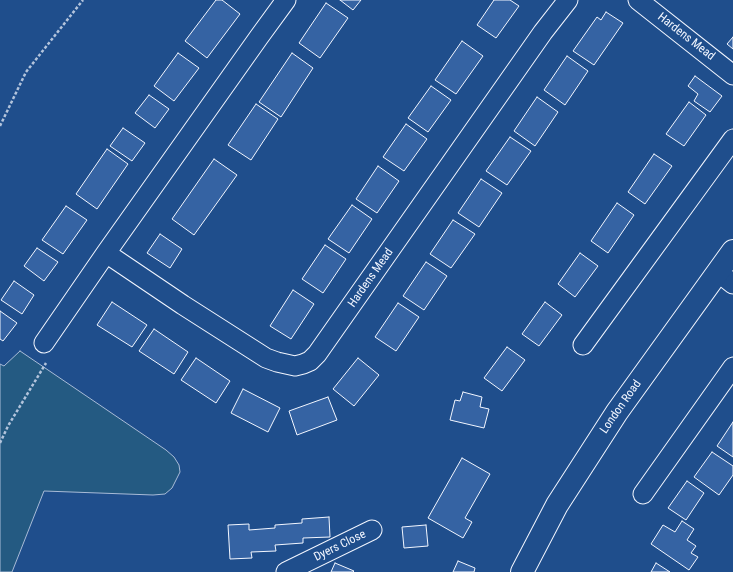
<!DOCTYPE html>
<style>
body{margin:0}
canvas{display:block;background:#1f4e8c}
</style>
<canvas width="733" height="572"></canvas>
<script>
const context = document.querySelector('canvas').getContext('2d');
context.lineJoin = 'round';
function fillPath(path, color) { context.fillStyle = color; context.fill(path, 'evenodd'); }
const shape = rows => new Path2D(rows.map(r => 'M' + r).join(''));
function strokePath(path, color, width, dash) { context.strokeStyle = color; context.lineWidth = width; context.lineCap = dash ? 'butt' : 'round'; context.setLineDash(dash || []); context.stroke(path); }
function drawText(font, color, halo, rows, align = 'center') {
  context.font = font + ' "Roboto Condensed",sans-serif'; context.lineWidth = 3; context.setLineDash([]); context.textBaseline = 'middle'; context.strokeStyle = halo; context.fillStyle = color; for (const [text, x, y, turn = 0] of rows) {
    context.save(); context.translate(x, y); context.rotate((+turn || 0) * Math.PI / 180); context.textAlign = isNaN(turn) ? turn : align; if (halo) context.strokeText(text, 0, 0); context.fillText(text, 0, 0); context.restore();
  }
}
const green = shape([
 [20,351,166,450,174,457,179,465,180,472,172,488,165,494,153,495,44,491,12,572,0,572,0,364,4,366,20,351]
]);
const building = shape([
 [216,0,222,0,240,14,207,58,185,41,216,0],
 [340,0,361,0,353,10,340,0],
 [494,0,510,0,519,6,496,38,477,25,494,0],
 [326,3,348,18,320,58,299,43,326,3],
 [606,12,623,23,594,65,573,51,597,17,601,20,606,12],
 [733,37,733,49,727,44,733,37],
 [462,41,483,56,456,94,435,80,462,41],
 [178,53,199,68,174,101,154,86,178,53],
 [292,53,313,68,281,117,259,102,292,53],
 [567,56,588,71,565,105,544,90,567,56],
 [695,76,722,96,710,112,694,101,698,94,688,86,695,76],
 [431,86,451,100,428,132,408,118,431,86],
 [149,95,169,109,155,128,135,113,149,95],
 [537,97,558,112,535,146,514,131,537,97],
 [689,102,706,115,684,146,666,134,689,102],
 [256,104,278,119,251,160,228,145,256,104],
 [406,124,427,139,404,171,383,157,406,124],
 [123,128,145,143,132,161,110,146,123,128],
 [510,137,531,151,507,185,486,171,510,137],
 [107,149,128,164,97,209,76,194,107,149],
 [654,154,672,166,645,204,628,192,654,154],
 [214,159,237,175,194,235,172,219,214,159],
 [378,166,399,181,377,213,356,199,378,166],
 [481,179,502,193,479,227,458,213,481,179],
 [617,203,634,215,608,253,591,241,617,203],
 [352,205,372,219,349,253,328,239,352,205],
 [66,206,87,220,63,254,42,240,66,206],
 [453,220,475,234,451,268,430,254,453,220],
 [160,234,182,249,170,268,147,253,160,234],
 [325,245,346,259,323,293,302,279,325,245],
 [37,248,58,262,44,281,24,266,37,248],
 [580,253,598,266,575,297,558,284,580,253],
 [426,262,447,276,424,310,403,296,426,262],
 [14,281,34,295,22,314,1,300,14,281],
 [293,290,314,304,291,339,270,326,293,290],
 [112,302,147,325,132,347,97,325,112,302],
 [545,302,562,315,539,346,522,334,545,302],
 [398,303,419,317,396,351,375,337,398,303],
 [0,311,17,323,3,341,0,339,0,311],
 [154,329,188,352,174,374,139,351,154,329],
 [507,347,525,360,502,391,484,378,507,347],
 [196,358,230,381,216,403,181,380,196,358],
 [358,358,379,375,354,406,333,389,358,358],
 [243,389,280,408,268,432,231,413,243,389],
 [463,392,482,397,480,407,489,409,484,428,450,420,455,400,460,401,463,392],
 [328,397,337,420,297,435,289,411,328,397],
 [733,422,733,457,717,446,733,422],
 [712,452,733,466,733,475,719,495,694,477,712,452],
 [462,458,490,474,465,518,472,522,463,538,428,518,462,458],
 [687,481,704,493,686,520,668,508,687,481],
 [329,517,330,537,303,538,303,543,275,545,276,551,251,552,252,558,230,559,228,525,249,524,249,530,275,528,275,525,302,523,302,519,329,517],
 [682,521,694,529,687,540,696,546,691,553,698,557,689,570,651,544,663,525,675,532,682,521],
 [426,525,428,546,404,548,402,527,426,525],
 [458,561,475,568,474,572,453,572,458,561],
 [335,563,354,571,353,572,331,572,335,563],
 [656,563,670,572,651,572,656,563]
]);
const path = shape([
 [0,126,26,72,83,0],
 [0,443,8,426,46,363]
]);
const street = shape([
 [638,0,733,75],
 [106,253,183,305,266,358,277,362,295,366,303,364,310,361,317,354,543,32,568,0],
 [718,272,733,284],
 [44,343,106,253,259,37,286,0],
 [583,345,733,139],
 [643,494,733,367],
 [286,572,372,530]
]);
const secondary = shape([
 [522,572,557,505,617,412,733,251]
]);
const streetNames = [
 ["Hardens Mead",686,37,38],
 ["Hardens Mead",371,278,-55],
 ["London Road",621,407,-55],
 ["Dyers Close",340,546,-26]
];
fillPath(green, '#245a82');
strokePath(green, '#a8bbd7', 1);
fillPath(building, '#3563a3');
strokePath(building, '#f2f6ff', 1);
strokePath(street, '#f2f6ff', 21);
strokePath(secondary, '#f2f6ff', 24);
strokePath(path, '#b3c4dc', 2.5, [3, 2]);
strokePath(street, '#1f4e8c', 19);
strokePath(secondary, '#1f4e8c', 22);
drawText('12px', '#f2f6ff', '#1f4e8c', streetNames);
</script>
